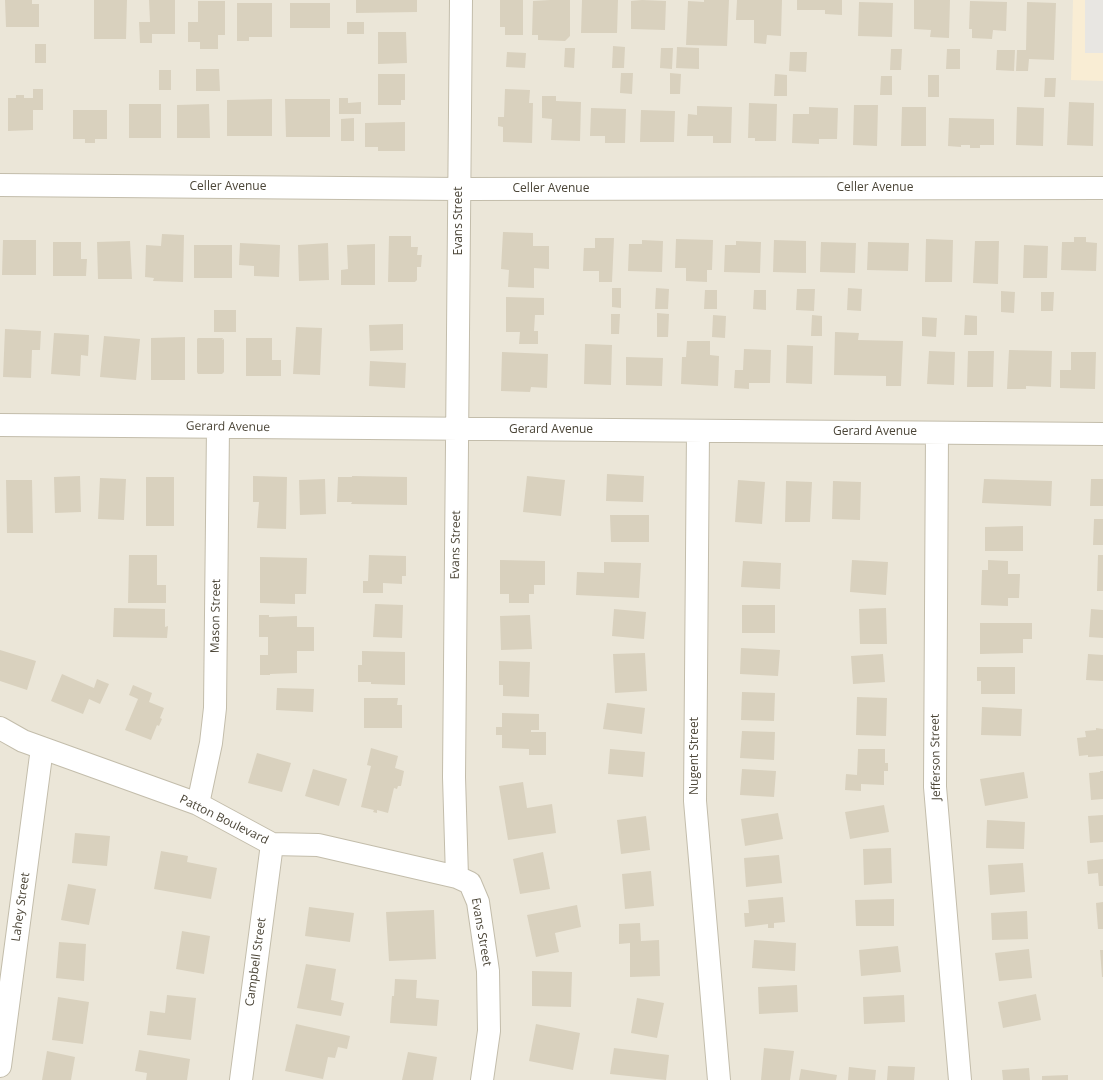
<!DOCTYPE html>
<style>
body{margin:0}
canvas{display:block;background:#f6f4ea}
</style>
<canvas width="1103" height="1080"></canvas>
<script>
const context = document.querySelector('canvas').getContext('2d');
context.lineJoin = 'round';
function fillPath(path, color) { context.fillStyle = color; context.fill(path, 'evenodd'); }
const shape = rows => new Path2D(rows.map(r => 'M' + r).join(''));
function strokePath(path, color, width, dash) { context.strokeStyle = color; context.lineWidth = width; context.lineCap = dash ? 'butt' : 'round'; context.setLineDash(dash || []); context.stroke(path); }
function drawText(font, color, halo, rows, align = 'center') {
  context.font = font + ' "Open Sans",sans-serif'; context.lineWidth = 3; context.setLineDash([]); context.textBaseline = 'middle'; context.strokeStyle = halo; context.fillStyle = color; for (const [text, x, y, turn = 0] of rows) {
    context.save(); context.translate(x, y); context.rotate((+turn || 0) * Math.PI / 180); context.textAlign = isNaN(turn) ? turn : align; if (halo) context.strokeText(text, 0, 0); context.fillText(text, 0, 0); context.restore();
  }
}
const residential = shape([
 [0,0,1103,0,1103,1080,0,1080]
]);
const commercial = shape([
 [1073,0,1103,0,1103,81,1071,80]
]);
const parking = shape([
 [1085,0,1103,0,1103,53,1085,53]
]);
const building = shape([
 [5,0,32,0,32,4,39,4,39,27,6,27],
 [94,0,127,0,126,39,94,39],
 [149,0,175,0,175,34,152,34,152,43,140,43,139,22,150,22],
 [356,0,417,0,417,12,356,13],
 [500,0,523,0,523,35,505,35,505,27,500,27],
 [550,0,570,0,570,36,565,41,538,40,538,35,532,35,533,1],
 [582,0,618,0,617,33,581,33],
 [642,0,666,1,665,30,631,29,631,1],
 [704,0,729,0,727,46,686,45,688,1,704,2],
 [737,0,782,0,781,36,767,35,766,44,754,43,754,20,736,20],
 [797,0,842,0,842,15,825,14,825,10,797,10],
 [914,0,950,0,949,38,930,37,931,30,914,29],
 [198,1,225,1,225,35,218,35,218,49,200,49,200,42,188,42,188,22,198,22],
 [970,1,1007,2,1006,31,993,30,992,39,972,38,972,29,969,29],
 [859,2,893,3,892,37,858,36],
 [1027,2,1056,3,1054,60,1029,59,1028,71,1016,71,1017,50,1026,50],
 [237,3,272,3,272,37,249,37,249,41,237,41],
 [290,3,330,3,330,28,290,28],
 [347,22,364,22,364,34,347,34],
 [378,32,406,32,407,63,378,64],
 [35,44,46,44,46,63,35,63],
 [613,46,625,47,624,68,612,68],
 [677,47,699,48,699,69,676,68],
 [565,48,575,48,574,68,564,67],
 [661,48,673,48,672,69,660,68],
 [891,49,902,49,901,70,890,70],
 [947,49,960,49,960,69,946,69],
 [997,50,1015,50,1014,71,996,70],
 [507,52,526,53,525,68,506,67],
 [790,52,807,52,806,72,789,71],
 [196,69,219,69,220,91,196,91],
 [159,70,171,70,171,90,159,90],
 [621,73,633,73,632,94,620,93],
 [670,73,681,74,680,94,670,94],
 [378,74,405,74,405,100,401,100,401,105,378,105],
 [775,74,787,75,787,96,774,96],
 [928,75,939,75,939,97,928,97],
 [881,76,892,76,892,95,880,95],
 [1045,78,1056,78,1055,97,1044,97],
 [33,89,43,89,43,110,33,110,33,130,8,131,8,98,16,98,16,95,24,95,24,98,33,98],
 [505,89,530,90,529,103,533,103,532,143,503,142,503,127,498,126,498,117,504,117],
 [542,96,556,96,556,101,581,102,580,141,551,140,552,119,542,118],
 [339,98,348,98,348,103,361,102,361,114,339,114],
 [272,99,272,136,227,136,227,100],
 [285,99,330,99,330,137,286,137],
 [1069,102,1094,103,1093,146,1067,145],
 [749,103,777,104,776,141,755,141,755,138,748,138],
 [129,104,161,104,161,138,129,138],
 [209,104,210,138,177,138,177,105],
 [854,105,878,105,877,146,853,145],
 [697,106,732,107,731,143,713,143,713,136,687,136,688,114,697,115],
 [809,107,838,108,837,139,819,139,819,144,792,143,793,114,809,114],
 [902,107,926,107,926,146,901,146],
 [1017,107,1044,108,1043,146,1016,145],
 [591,108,626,109,625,143,605,143,605,136,590,136],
 [73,110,107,110,107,139,95,139,95,143,85,143,85,139,73,139],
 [641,110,675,111,674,142,640,142],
 [354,118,354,141,341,141,341,119],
 [949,118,994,119,994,145,980,145,980,148,970,148,970,145,961,145,961,147,948,146],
 [405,122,405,151,378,151,378,147,365,147,365,123],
 [503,232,533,233,533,246,549,246,549,269,534,268,534,288,508,287,509,270,501,269],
 [162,234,184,235,183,282,153,281,154,278,145,277,146,245,161,246],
 [389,236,411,236,411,247,418,247,417,255,422,255,421,267,417,267,417,280,415,282,388,282],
 [1074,237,1086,237,1086,242,1097,243,1096,271,1061,270,1062,242,1074,242],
 [595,238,614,238,612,282,599,282,599,271,583,271,584,248,595,248],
 [676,239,713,240,712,270,707,270,707,282,686,281,686,268,675,268],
 [926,239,953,240,952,282,925,282],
 [3,240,36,240,36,275,2,275],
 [642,240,663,241,662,272,628,271,629,244,642,244],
 [774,240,806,241,806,273,773,272],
 [130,241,132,279,98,279,97,242],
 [736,241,761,242,760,273,724,272,725,245,736,245],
 [975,241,999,241,998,284,973,283],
 [53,242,81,242,81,259,87,259,86,276,53,276],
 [821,242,856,243,855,273,820,272],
 [868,242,909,243,908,271,867,270],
 [240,243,280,245,279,277,254,276,254,266,239,265],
 [328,243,329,280,299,281,298,245],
 [375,244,375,285,341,285,341,270,348,269,347,245],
 [194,245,232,245,232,278,194,278],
 [1024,245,1048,246,1047,278,1023,278],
 [612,288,621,288,621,308,612,307],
 [656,288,669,289,668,309,655,309],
 [848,288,862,289,861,311,847,310],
 [797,289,815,289,814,311,796,310],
 [705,290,717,290,717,309,704,309],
 [754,290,766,290,766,310,753,309],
 [1001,291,1015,292,1014,313,1001,312],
 [1041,292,1054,292,1053,311,1041,311],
 [506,297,544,298,544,315,535,315,534,331,538,331,538,344,519,344,520,332,506,332],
 [214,310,236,310,236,332,214,332],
 [657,313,669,314,668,337,657,337],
 [611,314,620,314,619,334,611,334],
 [713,315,726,316,725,338,712,337],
 [812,315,822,316,822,336,811,336],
 [965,315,977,316,977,335,964,335],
 [922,317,937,318,936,337,922,336],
 [403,324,403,350,370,351,369,325],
 [296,327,322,328,320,375,293,374],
 [5,329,41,331,40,350,32,350,31,378,3,377],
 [835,332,859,333,858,340,903,341,901,386,886,386,886,376,834,375],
 [54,333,89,335,88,356,81,355,80,376,51,374],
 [104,336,140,339,136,380,100,377],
 [185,337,185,380,151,380,151,338],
 [198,338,223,338,222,340,224,339,224,372,222,374,198,374,197,372,197,339],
 [246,338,272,338,272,360,281,360,281,376,246,376],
 [687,341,710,341,710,355,719,356,718,386,681,384,682,357,686,357],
 [585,344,612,345,611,385,584,384],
 [787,345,813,346,812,384,786,383],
 [744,349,771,350,770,383,749,383,749,389,734,388,735,370,743,370],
 [1009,350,1052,351,1051,387,1026,386,1026,389,1007,389],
 [929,351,955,352,954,385,927,384],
 [968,351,994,351,993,387,967,387],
 [502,352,548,354,547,388,531,387,530,392,501,391],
 [1071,352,1096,352,1095,389,1060,388,1060,370,1071,370],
 [626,357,663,358,662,386,626,385],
 [370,361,406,363,405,388,369,386],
 [607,474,644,476,643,502,606,501],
 [80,476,81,512,55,513,54,477],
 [253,476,287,477,286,529,257,528,259,502,253,502],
 [352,476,407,477,407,505,351,504,352,502,337,502,338,477,352,477],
 [527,476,565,480,561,516,523,512],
 [146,477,174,477,174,526,146,526],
 [100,478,126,479,124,520,98,519],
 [325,479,326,514,300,515,299,480],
 [984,479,1052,481,1051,506,982,503],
 [1091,479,1103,479,1103,506,1090,506],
 [6,480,32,480,33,533,7,533],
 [738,480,765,482,762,524,735,522],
 [786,481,812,482,810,522,785,522],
 [833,481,861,482,860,520,832,519],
 [610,515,649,515,649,542,611,542],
 [1094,519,1103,519,1103,545,1093,545],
 [1023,526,1023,551,985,551,985,527],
 [129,555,157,555,157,585,166,585,166,603,128,603],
 [369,555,406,556,406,576,402,576,402,584,383,583,383,593,363,593,363,581,368,581],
 [1098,555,1103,555,1103,591,1097,591],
 [260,557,307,558,306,594,295,594,295,604,260,603],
 [500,560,545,561,545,585,534,585,534,594,529,594,529,603,509,603,509,594,500,594],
 [852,560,888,562,886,595,850,592],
 [988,560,1008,561,1008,574,1020,574,1019,598,1008,598,1008,606,981,605,982,570,988,570],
 [743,561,781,563,780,589,741,587],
 [604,562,641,563,639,598,576,595,577,572,604,573],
 [375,604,403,605,402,638,373,637],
 [742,605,775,605,775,633,742,633],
 [114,608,165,609,165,627,168,626,167,638,113,637],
 [886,608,887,644,860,644,859,609],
 [614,609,646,612,644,639,612,636],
 [1091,609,1103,610,1103,638,1089,637],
 [259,615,269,615,269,617,297,616,297,627,314,627,314,651,297,651,297,673,270,674,270,675,260,675,260,655,268,655,268,637,259,637],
 [530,615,532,649,501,650,500,616],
 [980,623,1032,623,1032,639,1023,639,1023,653,980,654],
 [741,648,780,650,778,676,740,674],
 [0,650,36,661,27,690,0,681],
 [362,651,405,652,405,685,371,684,371,682,358,682,358,665,362,665],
 [645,653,647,691,615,693,613,654],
 [883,654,885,682,853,684,851,656],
 [1088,654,1103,655,1103,681,1086,680],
 [499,661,530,662,529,697,503,696,503,685,499,685],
 [977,667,1015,667,1015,694,981,694,981,681,977,681],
 [62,674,94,688,97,679,109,684,100,704,89,699,83,714,51,701],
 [133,685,152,693,149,702,164,708,160,718,162,719,159,726,157,725,151,740,125,730,138,699,129,695],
 [277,688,314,689,313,712,276,710],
 [742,692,775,693,774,721,741,720],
 [857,697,887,698,886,736,856,735],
 [364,698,398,698,397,705,402,705,402,728,364,728],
 [607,703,645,708,642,734,603,729],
 [982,707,1022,709,1021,736,981,735],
 [502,713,539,714,539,730,531,730,531,732,546,732,546,755,529,755,529,749,502,748,502,735,496,735,496,727,502,727],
 [1096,728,1103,729,1103,756,1088,757,1088,755,1079,756,1077,738,1086,737,1085,731,1096,730],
 [742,731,775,732,774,760,740,758],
 [371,748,398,756,395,768,404,771,401,786,398,786,397,789,394,788,388,813,377,810,377,813,373,812,374,810,361,807,371,766,367,765],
 [610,749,645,752,643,777,608,774],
 [858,749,885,749,885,763,888,763,888,771,884,771,884,785,861,784,861,791,845,790,846,774,857,775],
 [257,753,291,763,282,792,248,783],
 [313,769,347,779,339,806,305,796],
 [742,769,776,771,774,797,740,795],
 [1100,771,1103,771,1103,799,1091,800,1089,773,1100,772],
 [1024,772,1028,798,985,806,980,779],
 [523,782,527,808,552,804,556,833,508,840,499,786],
 [884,805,889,832,850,839,845,812],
 [778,813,783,839,745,846,741,819],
 [1103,815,1103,842,1090,843,1088,816],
 [646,816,650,850,621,854,617,820],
 [987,820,1025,822,1024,849,986,848],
 [75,833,110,836,107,866,72,863],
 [891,848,892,883,864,885,863,849],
 [161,851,188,856,187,862,217,868,211,899,154,889],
 [543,852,550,889,520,894,513,859],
 [779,855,782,883,746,887,744,858],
 [1103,859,1103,886,1099,886,1098,873,1088,874,1087,861],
 [1023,863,1025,892,990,895,988,865],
 [651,871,654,906,625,909,622,874],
 [68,884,96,889,89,925,61,920],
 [783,897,785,922,774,923,774,928,768,928,768,924,745,927,744,913,749,913,748,900],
 [894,899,894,926,856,926,855,900],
 [1103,902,1103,929,1098,929,1096,903],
 [577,905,581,927,555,933,559,952,536,957,527,915],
 [309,907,354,913,350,942,305,936],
 [434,910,436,959,389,961,386,912],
 [1027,911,1028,939,992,940,991,913],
 [640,923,641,941,659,940,660,976,630,977,630,943,619,944,619,924],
 [182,931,210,936,204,974,176,969],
 [754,940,796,943,795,971,752,968],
 [59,942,86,944,84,981,56,978],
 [898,946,901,972,861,976,859,950],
 [1029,949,1032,978,999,981,995,953],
 [1100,950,1103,950,1103,977,1102,977],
 [306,964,336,969,331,1000,344,1003,341,1016,297,1008],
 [532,971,572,972,571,1007,532,1006],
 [395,979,417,980,416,998,439,1000,437,1026,390,1023,392,996,394,996],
 [797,985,798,1012,759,1014,758,987],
 [1036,994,1041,1020,1003,1028,998,1002],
 [167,995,196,998,191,1040,147,1035,150,1011,165,1013],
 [904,995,905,1022,864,1024,863,997],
 [58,997,89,1002,83,1044,52,1040],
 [637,998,664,1003,657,1038,631,1033],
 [296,1024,350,1036,347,1049,338,1047,335,1058,328,1057,323,1079,285,1071],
 [536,1024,580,1033,573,1070,529,1061],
 [614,1048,669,1055,666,1080,610,1074],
 [764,1048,794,1051,790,1080,761,1080],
 [139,1050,190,1059,187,1080,146,1080,147,1073,135,1071],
 [47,1051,75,1057,71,1080,42,1080],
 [408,1052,437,1057,433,1080,402,1080],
 [888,1066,915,1067,914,1080,887,1080],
 [849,1067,876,1070,875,1080,848,1080],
 [1029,1068,1030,1080,1003,1080,1002,1070],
 [801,1069,837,1075,836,1080,799,1080],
 [1068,1075,1068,1080,1042,1080,1042,1076]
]);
const street = shape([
 [0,185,459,189,1103,188],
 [0,425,1103,434],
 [698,431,695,801,719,1080],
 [937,433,935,787,960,1080],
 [0,728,23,741,198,804,272,844,318,845,457,877,470,883,478,902,488,971,489,1031,482,1080],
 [198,804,211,743,215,708,218,427],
 [457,877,454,777,461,0],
 [0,1066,42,748],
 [241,1080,272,844]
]);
const streetNames = [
 ["Celler Avenue",228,187],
 ["Celler Avenue",875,188],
 ["Celler Avenue",551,189],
 ["Evans Street",459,221,-90],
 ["Gerard Avenue",228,427,1],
 ["Gerard Avenue",551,430],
 ["Gerard Avenue",875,432],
 ["Evans Street",456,545,-89],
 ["Mason Street",216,616,-89],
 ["Nugent Street",695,756,-90],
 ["Jefferson Street",936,757,-91],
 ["Patton Boulevard",224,820,26],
 ["Lahey Street",21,907,-82],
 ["Evans Street",481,932,80],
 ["Campbell Street",256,962,-82]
];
fillPath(residential, '#ebe6d8');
fillPath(commercial, '#f9edd4');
fillPath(parking, '#e8e6e2');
fillPath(building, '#d9d1be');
strokePath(street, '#c3bdab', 24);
strokePath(street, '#fff', 22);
drawText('12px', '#4b4537', '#fff', streetNames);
</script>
